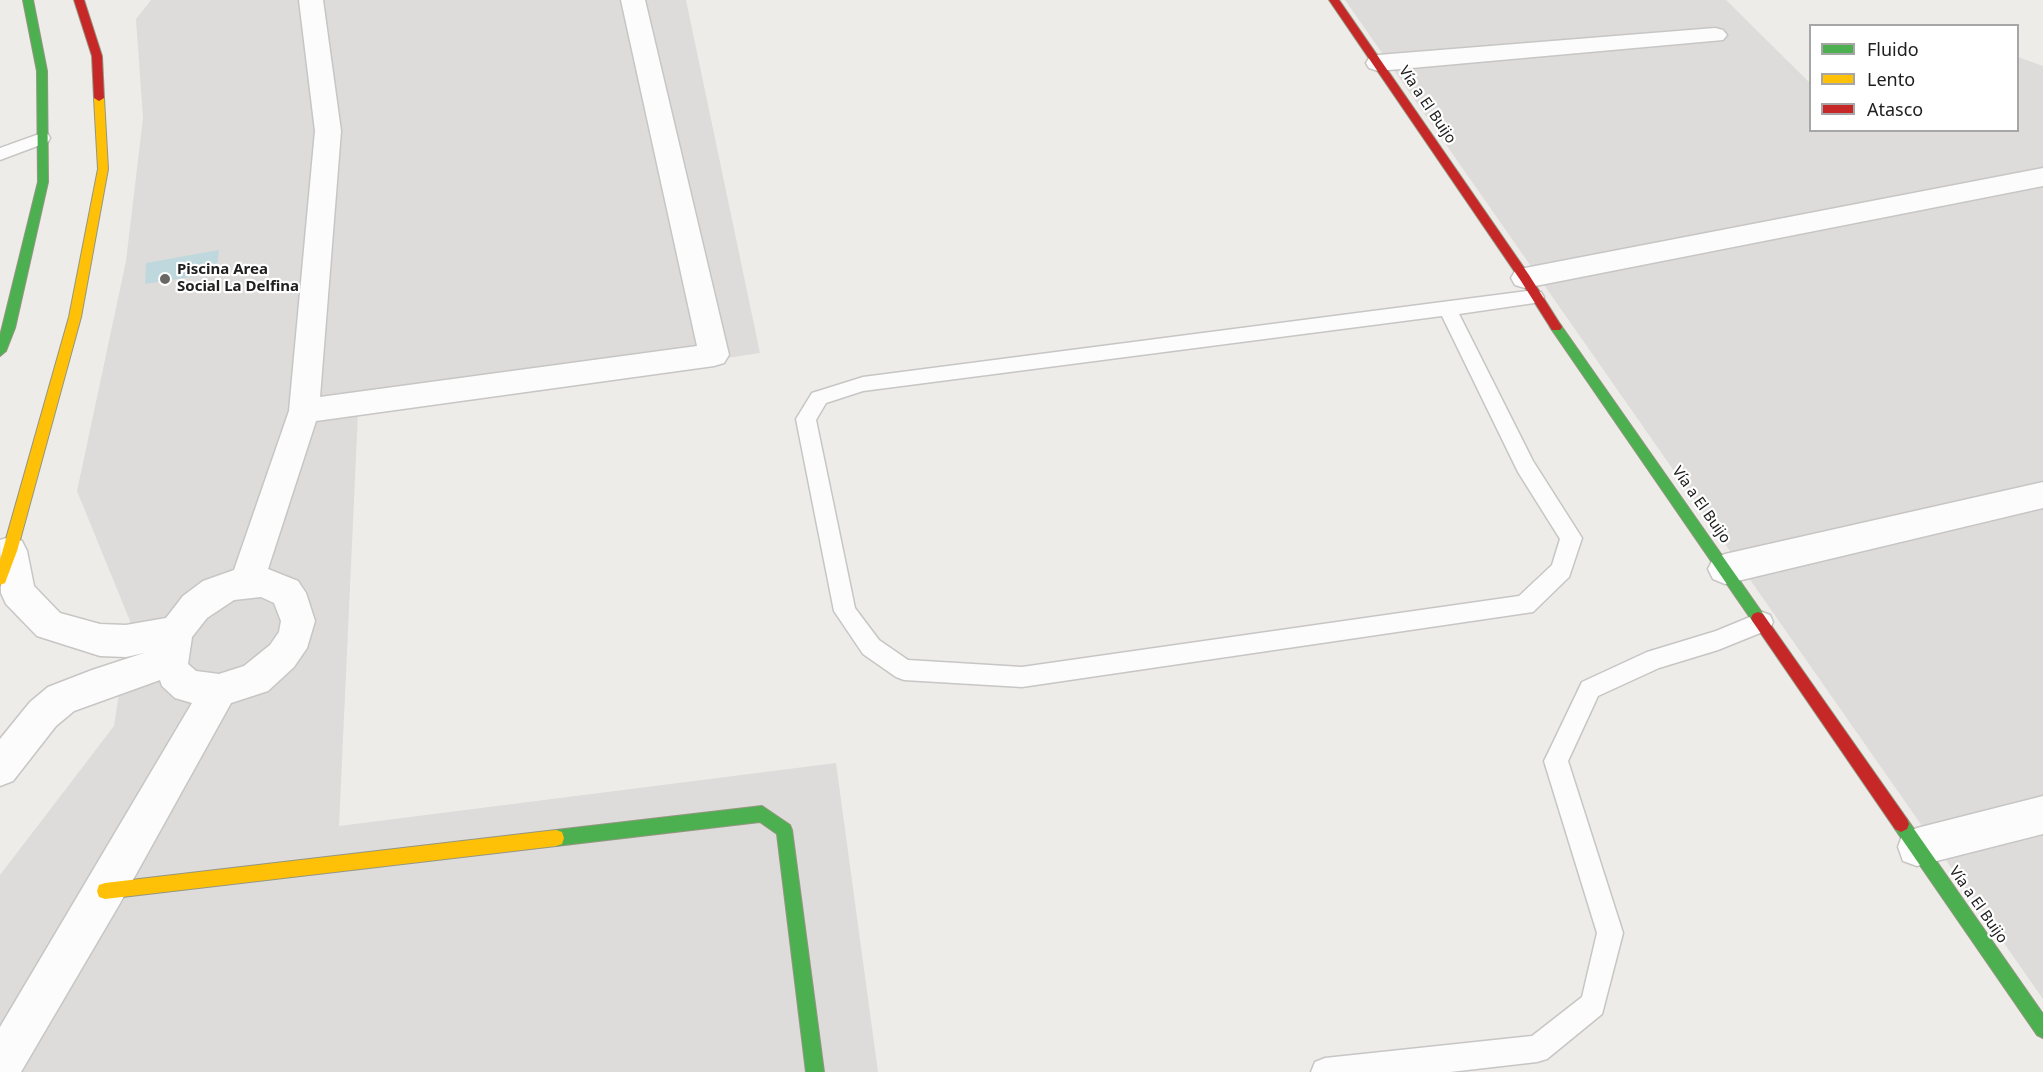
<!DOCTYPE html>
<meta charset="utf-8">
<style>
body{margin:0}
#map{position:relative;width:2043px;height:1072px;overflow:hidden;background:#eeece9;font-family:"Noto Sans",sans-serif}
canvas{display:block}
.legend{position:absolute;left:1809px;top:24px;width:210px;height:108px;box-sizing:border-box;background:#fff;border:2px solid #a6a6a6;margin:0;padding:8px 10px;list-style:none;font-size:18px;color:#202020}
.legend li{display:flex;align-items:center;gap:12px;height:30px}
.legend b{width:30px;border:2px solid #a6a6a6}
</style>
<div id="map">
<canvas width="2043" height="1072"></canvas>
<ul class="legend">
<li><b style="height:8px;background:#4caf50"></b>Fluido</li>
<li><b style="height:8px;background:#ffc107"></b>Lento</li>
<li><b style="height:8px;background:#c62828"></b>Atasco</li>
</ul>
</div>
<script>
const context = document.querySelector('canvas').getContext('2d');
context.lineJoin = 'round';
function fillPath(path, color) { context.fillStyle = color; context.fill(path, 'evenodd'); }
const shape = rows => new Path2D(rows.map(r => 'M' + r).join(''));
function strokePath(path, color, width, dash) { context.strokeStyle = color; context.lineWidth = width; context.lineCap = dash ? 'butt' : 'round'; context.setLineDash(dash || []); context.stroke(path); }
function drawText(font, color, halo, rows, align = 'center') {
  context.font = font + ' "Noto Sans",sans-serif'; context.lineWidth = 4.5; context.setLineDash([]); context.textBaseline = 'middle'; context.strokeStyle = halo; context.fillStyle = color; for (const [text, x, y, turn = 0] of rows) {
    context.save(); context.translate(x, y); context.rotate((+turn || 0) * Math.PI / 180); context.textAlign = isNaN(turn) ? turn : align; if (halo) context.strokeText(text, 0, 0); context.fillText(text, 0, 0); context.restore();
  }
}
const residential = shape([
 [151,0,686,0,760,353,358,413,339,826,836,763,878,1072,0,1072,0,875,114,726,130,621,77,491,126,261,143,118,136,19],
 [1345,0,1726,0,1810,83,1810,130,2018,130,2018,57,2043,66,2043,999]
]);
const water = shape([
 [219,250,216,273,145,284,146,263]
]);
const lane = shape([
 [42,133,48,134,50,138,48,142,0,160,0,148,42,133],
 [1535,290,1541,292,1544,297,1541,302,1459,314,1533,461,1582,538,1569,577,1533,612,1022,687,904,680,896,677,863,654,834,611,796,419,812,393,863,377,1535,290],
 [1442,316,1518,472,1560,539,1552,565,1519,596,1022,667,908,660,879,640,855,608,816,420,826,403,863,391,1442,316],
 [1762,612,1770,615,1773,622,1770,629,1718,650,1659,668,1598,696,1568,761,1623,933,1602,1014,1547,1059,1537,1062,1450,1072,1311,1072,1315,1062,1325,1058,1532,1036,1582,997,1597,933,1544,761,1548,753,1582,682,1647,652,1716,631,1762,612]
]);
const street = shape([
 [299,0,323,0,341,131,320,397,697,346,621,0,645,0,729,355,724,363,714,366,316,421,268,569,298,581,306,593,315,621,307,648,294,667,268,691,231,703,119,905,21,1072,0,1072,0,1027,192,703,175,698,162,686,160,680,74,711,56,726,13,781,0,786,0,739,30,702,48,687,92,670,144,653,126,657,100,656,37,636,6,604,1,593,0,540,10,537,22,541,27,551,34,586,60,613,100,624,126,625,166,618,183,596,203,581,234,570,289,411,315,131,299,0],
 [261,597,274,603,281,621,279,632,270,645,244,666,219,674,196,671,188,664,192,637,207,618,234,600,261,597],
 [1715,28,1723,30,1727,35,1723,40,1378,71,1369,68,1366,63,1369,58,1378,55,1715,28],
 [2043,168,2043,186,1525,288,1515,285,1511,278,1515,271,1525,268,2043,168],
 [2043,482,2043,508,1725,584,1713,579,1708,569,1713,559,1725,554,2043,482],
 [2043,796,2043,834,1917,866,1903,861,1898,847,1903,833,1917,828,2043,796]
]);
const fast = shape([
 [23,0,33,0,47,71,48,182,15,328,6,351,0,356,0,336,38,182,37,71,23,0],
 [1556,323,1560,324,1763,614,1765,618,1763,622,1758,624,1753,622,1552,330,1550,327,1556,323],
 [762,806,790,825,792,830,824,1072,806,1072,777,834,760,822,556,846,550,844,548,838,550,832,556,830,762,806],
 [1901,816,1907,819,2043,1014,2043,1038,2037,1035,1895,829,1893,824,1895,819,1901,816]
]);
const slow = shape([
 [99,95,104,98,108,169,81,317,17,551,5,583,0,585,0,560,69,317,98,169,94,98,99,95],
 [556,830,562,832,564,838,562,844,556,846,105,899,99,897,97,891,99,885,105,883,556,830]
]);
const jam = shape([
 [74,0,84,0,102,56,104,98,99,101,94,98,92,56,74,0],
 [1329,0,1339,0,1529,275,1560,324,1562,327,1560,330,1552,330,1521,281,1329,0],
 [1758,612,1763,614,1907,819,1909,824,1907,829,1901,832,1895,829,1753,622,1751,618,1753,614,1758,612]
]);
const markers = [
 [165,279,6,"#686766"]
];
const streetNames = [
 ["Vía a El Buijo",1427,105,56],
 ["Vía a El Buijo",1701,505,55],
 ["Vía a El Buijo",1978,905,55]
];
const poiNames = [
 ["Piscina Area",177,270],
 ["Social La Delfina",177,287]
];
fillPath(residential, '#dddcda');
fillPath(water, '#bed8de');
strokePath(lane, '#c7c6c5', 3);
strokePath(street, '#c7c6c5', 3);
strokePath(fast, '#959682', 2);
strokePath(slow, '#959682', 2);
strokePath(jam, '#959682', 2);
fillPath(lane, '#fcfcfc');
fillPath(street, '#fcfcfc');
fillPath(fast, '#4caf50');
fillPath(slow, '#ffc107');
fillPath(jam, '#c62828');
for (const [x, y, r, color] of markers) { const dot = new Path2D(); dot.arc(x, y, r, 0, 2 * Math.PI); context.fillStyle = color; context.fill(dot); strokePath(dot, '#fff', 2); }
drawText('15px', '#202020', '#fff', streetNames);
drawText('bold 15px', '#202020', '#fff', poiNames, 'left');
</script>
